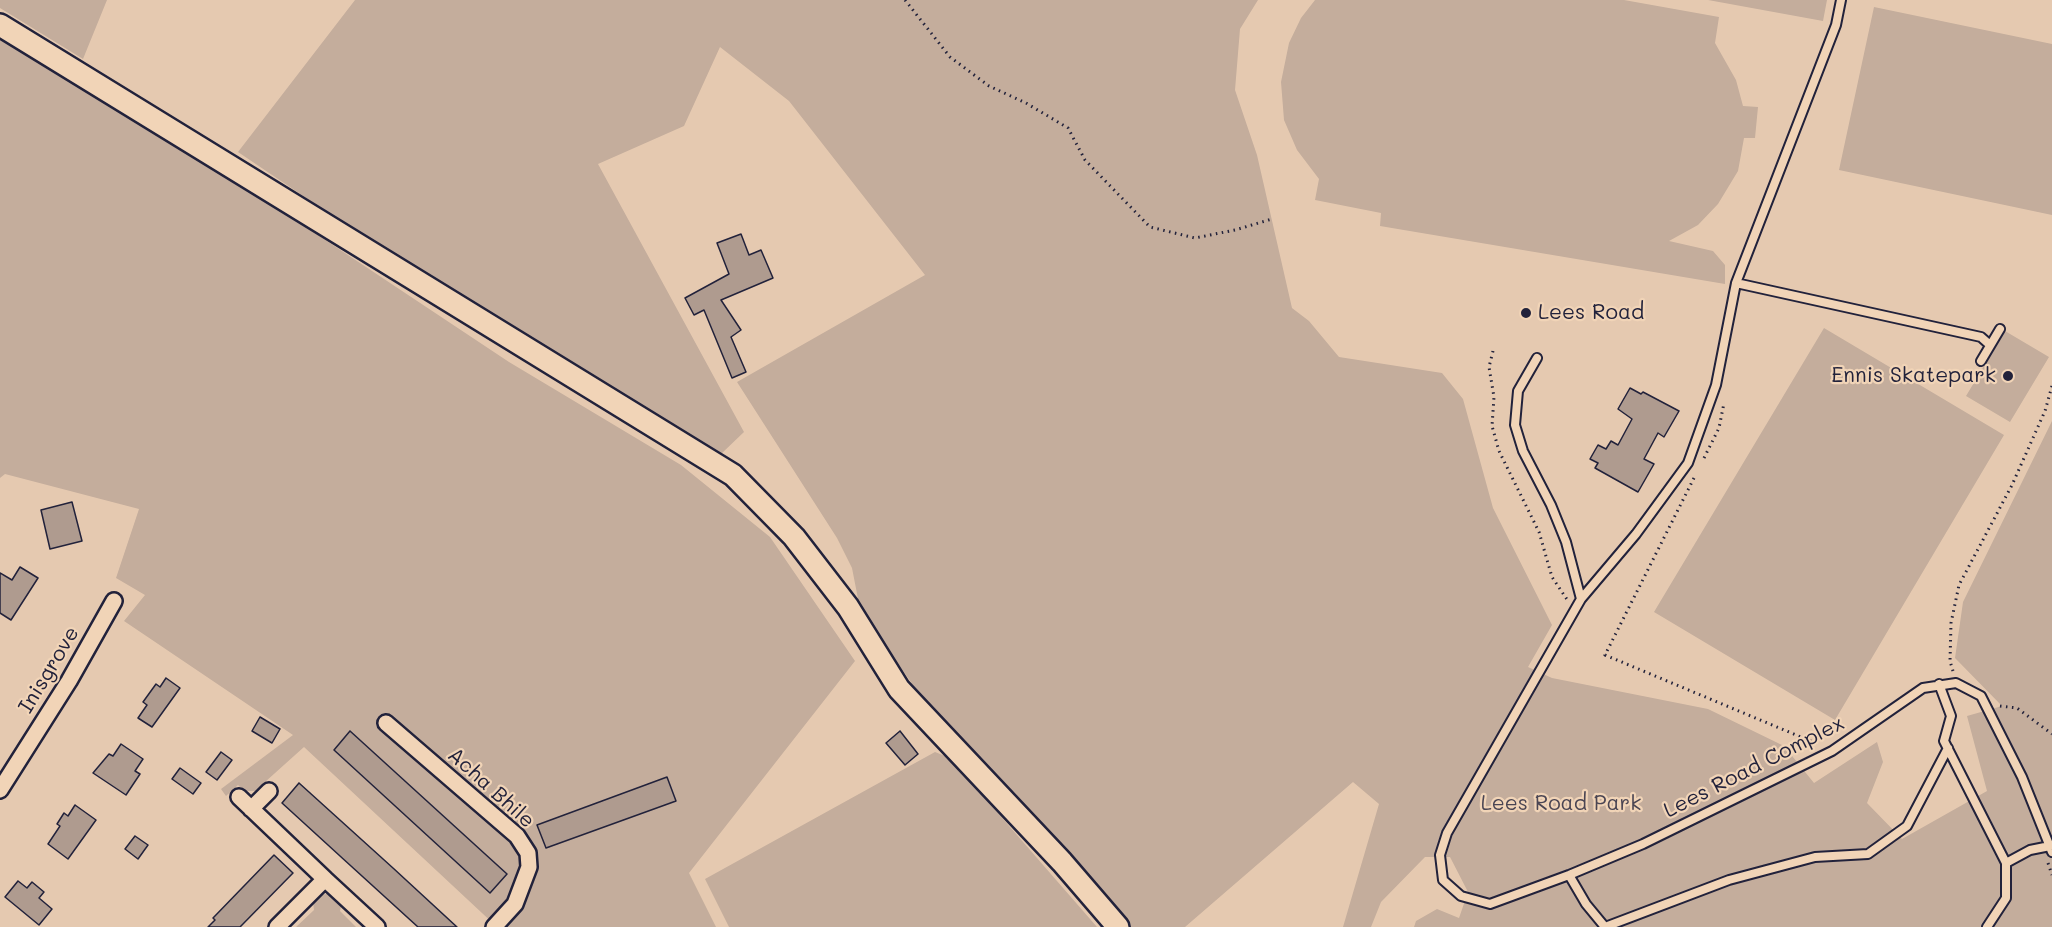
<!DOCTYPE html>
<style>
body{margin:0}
canvas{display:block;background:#e5c9b0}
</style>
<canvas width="2052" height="927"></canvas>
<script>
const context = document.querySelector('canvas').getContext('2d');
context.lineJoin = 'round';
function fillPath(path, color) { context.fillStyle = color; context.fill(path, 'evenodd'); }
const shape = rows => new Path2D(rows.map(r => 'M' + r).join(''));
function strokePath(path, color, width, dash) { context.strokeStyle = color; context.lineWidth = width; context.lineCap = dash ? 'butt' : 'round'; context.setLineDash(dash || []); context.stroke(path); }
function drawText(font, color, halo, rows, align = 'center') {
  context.font = font + ' Mali,sans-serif'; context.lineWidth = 4.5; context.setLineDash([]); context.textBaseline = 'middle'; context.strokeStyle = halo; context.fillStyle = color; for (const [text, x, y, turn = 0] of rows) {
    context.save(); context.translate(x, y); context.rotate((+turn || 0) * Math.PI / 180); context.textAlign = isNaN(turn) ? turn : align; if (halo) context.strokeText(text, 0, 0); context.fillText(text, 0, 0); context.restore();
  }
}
const green = shape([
 [0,0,107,0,83,59,0,8],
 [355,0,1258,0,1240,29,1235,90,1257,155,1292,308,1309,321,1339,357,1442,373,1463,399,1493,508,1552,625,1528,667,1552,678,1708,709,1784,746,1814,783,1877,742,1883,762,1867,803,1902,839,1987,791,1967,716,2002,706,1955,658,1963,602,2052,421,2052,927,1414,927,1416,921,1437,909,1459,918,1468,892,1450,857,1425,857,1381,902,1371,927,1343,927,1379,804,1353,782,1185,927,1129,927,922,698,860,609,852,568,837,538,737,382,925,275,789,101,720,47,684,126,598,164,744,432,720,455,364,237,238,152],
 [1315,0,1624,0,1719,17,1715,43,1736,80,1743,106,1758,107,1755,138,1744,138,1738,171,1718,204,1698,225,1669,241,1713,251,1725,265,1725,284,1380,226,1381,213,1315,200,1319,179,1297,150,1284,120,1281,82,1289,43,1301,18],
 [1708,0,1827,0,1823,21],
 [1874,7,2052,44,2052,215,1839,170],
 [0,36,220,170,509,362,681,465,770,537,855,661,689,873,716,927,497,927,304,747,255,791,244,791,238,785,226,796,221,789,293,735,124,621,145,595,116,578,139,509,5,474,0,478],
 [1824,328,2004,435,1835,720,1654,612],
 [2005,331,2049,357,2010,422,1966,396],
 [935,752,950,758,1097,927,729,927,705,879],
 [326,894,335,895,342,902,340,911,356,927,296,927,314,910,313,902,320,895]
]);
const building = shape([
 [741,234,749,255,761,250,773,278,721,300,741,330,731,337,746,372,732,378,704,310,694,315,685,298,729,274,717,243,741,234],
 [1630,388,1641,394,1643,392,1679,411,1664,437,1658,433,1644,459,1654,464,1638,492,1595,468,1598,463,1590,459,1598,445,1606,449,1611,441,1618,445,1632,419,1618,409,1630,388],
 [72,502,82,541,50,549,41,510,72,502],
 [20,567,38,578,11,620,0,613,0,573,12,580,20,567],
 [166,678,180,688,152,727,138,718,147,705,143,702,156,684,160,687,166,678],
 [260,717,280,729,272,743,252,731,260,717],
 [350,731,507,874,490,893,334,750,350,731],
 [900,731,918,754,905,765,886,743,900,731],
 [121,744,143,759,135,771,140,774,126,795,93,773,109,754,113,756,121,744],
 [221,752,232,760,217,780,206,772,221,752],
 [180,768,201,783,193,794,172,779,180,768],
 [667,777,676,801,546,848,537,825,667,777],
 [299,783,393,868,457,927,418,927,340,856,282,803,299,783],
 [75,805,96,820,68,859,48,844,60,826,57,824,64,813,68,816,75,805],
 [135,836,148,845,138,859,125,849,135,836],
 [274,855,293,873,240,927,208,927,215,920,213,918,274,855],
 [18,881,27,888,32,882,44,892,39,898,52,909,39,925,5,897,18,881]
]);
const path = shape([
 [905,0,950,57,989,86,1026,103,1068,128,1085,160,1150,227,1195,238,1235,230,1272,219],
 [1493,351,1489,367,1494,397,1492,426,1499,451,1539,532,1552,577,1568,601],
 [1704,458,1719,428,1724,403],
 [1694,478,1605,655,1820,745],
 [1953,671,1950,661,1951,623,1959,585,2012,485,2045,411,2052,386],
 [2000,706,2017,708,2052,734],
 [2048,863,2052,875]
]);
const lane = shape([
 [1736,283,1836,25,1841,0],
 [1537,358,1518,391,1515,425,1523,451,1551,505,1566,542,1581,599,1447,833,1440,855,1443,880,1461,896,1490,904,1569,875,1643,844,1832,751,1923,688,1956,683,1981,696,2022,777,2052,852],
 [1981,361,2000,329],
 [1581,599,1636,534,1688,463,1716,385,1736,283,1981,337,1990,345],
 [1939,684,1951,716,1944,741,2006,863,2030,850,2050,846],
 [1569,875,1586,904,1605,927,1729,880,1815,857,1868,854,1907,826,1948,748],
 [1987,927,2006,898,2006,863]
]);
const street = shape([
 [386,723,517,836,528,853,529,867,515,904,494,927],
 [0,790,69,681,114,601],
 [239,797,325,879,277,927],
 [251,809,269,791],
 [325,879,377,927]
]);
const secondary = shape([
 [0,25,733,475,794,537,848,607,899,689,1062,862,1118,927]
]);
const markers = [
 [1526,313,6,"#22223b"],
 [2008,376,6,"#22223b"]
];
const poiNames = [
 ["Lees Road",1538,313],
 ["Ennis Skatepark",1996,376,"right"]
];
const streetNames = [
 ["Inisgrove",49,670,-59],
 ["Lees Road Complex",1754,767,-27],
 ["Acha Bhile",491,788,42]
];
const parkNames = [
 ["Lees Road Park",1561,804]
];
fillPath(green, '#c4ad9c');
fillPath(building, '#af9b8f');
strokePath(building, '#22223b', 1.5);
strokePath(lane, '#22223b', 12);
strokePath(street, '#22223b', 20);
strokePath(secondary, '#22223b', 26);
strokePath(path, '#22223b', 3, [1.5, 4.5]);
strokePath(lane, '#f1d4b7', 8);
strokePath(street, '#f1d4b7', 15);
strokePath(secondary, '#f1d4b7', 21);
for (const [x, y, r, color] of markers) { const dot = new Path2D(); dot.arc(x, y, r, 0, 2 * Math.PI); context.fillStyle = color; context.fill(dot); strokePath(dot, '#f1d4b7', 2); }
drawText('21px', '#22223b', '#f1d4b7', poiNames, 'left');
drawText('21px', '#22223b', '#f1d4b7', streetNames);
drawText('21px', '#4a4553', '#f1d4b7', parkNames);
</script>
